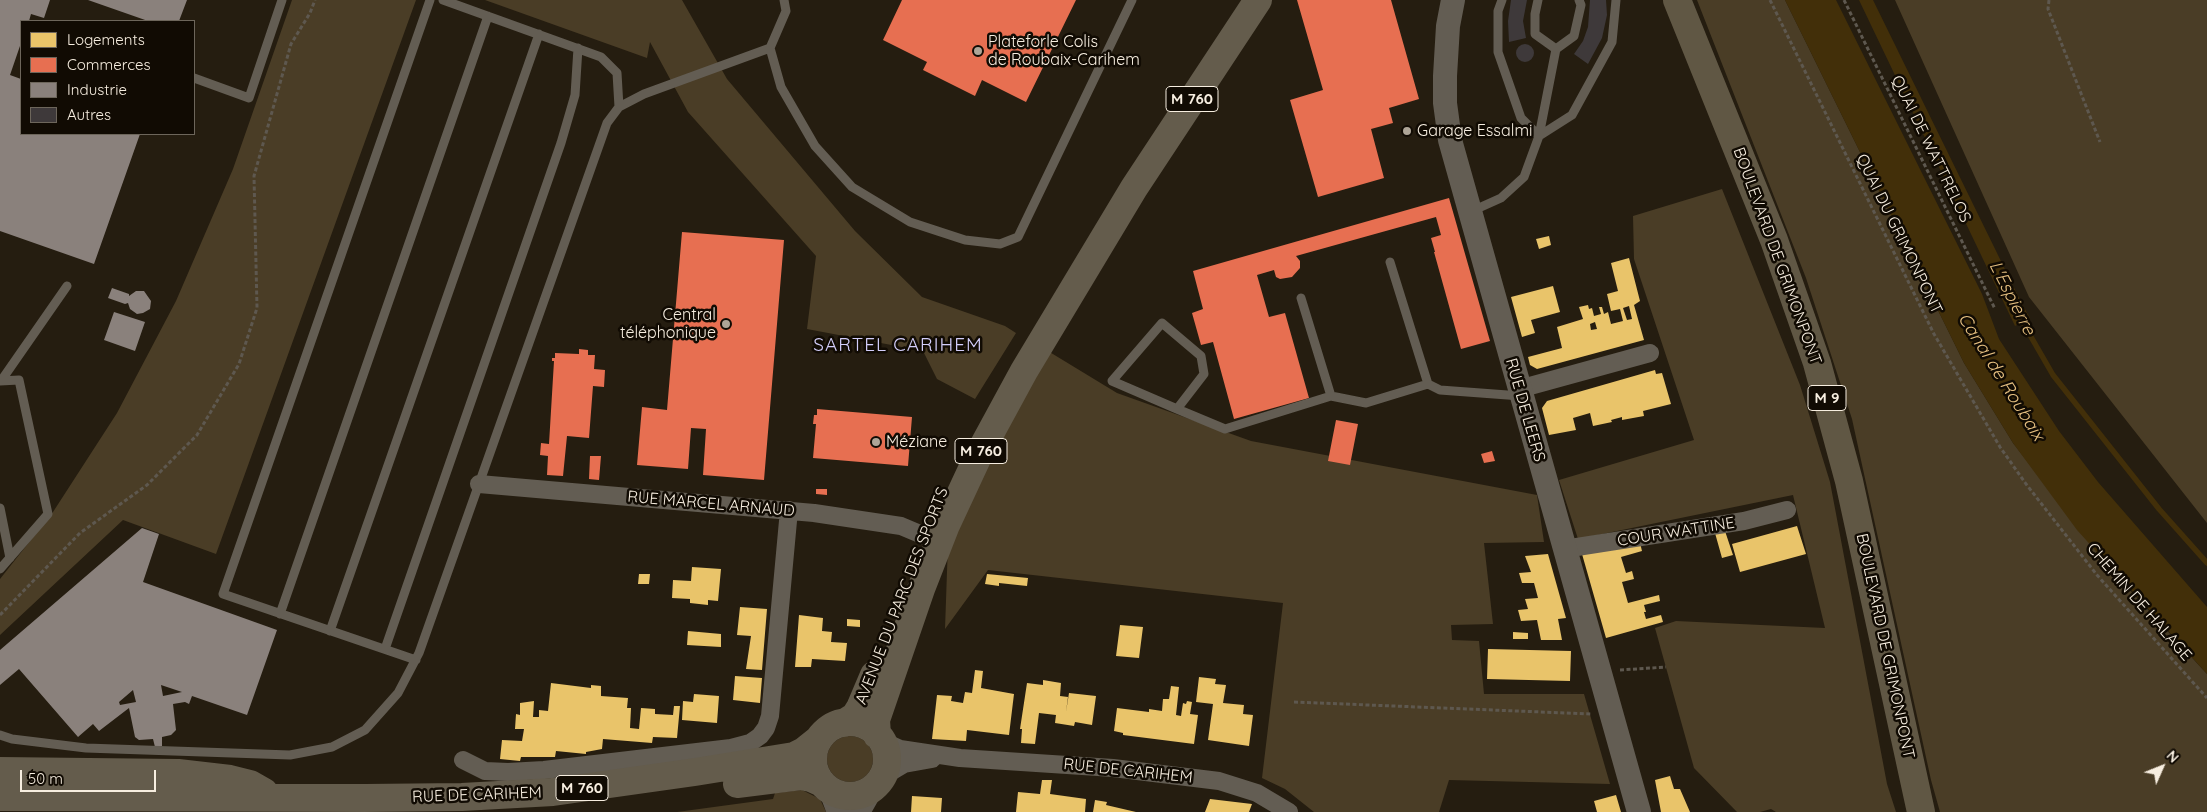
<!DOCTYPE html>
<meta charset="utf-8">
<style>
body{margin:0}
#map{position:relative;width:2207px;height:812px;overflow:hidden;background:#251d10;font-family:Quicksand,sans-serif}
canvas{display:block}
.legend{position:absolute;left:20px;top:20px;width:175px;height:115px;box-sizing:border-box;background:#110b03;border:1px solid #6d665b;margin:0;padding:6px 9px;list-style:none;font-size:15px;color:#f7eee0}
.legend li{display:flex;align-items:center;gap:10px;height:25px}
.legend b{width:25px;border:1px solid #6d665b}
.north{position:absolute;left:2137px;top:742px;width:50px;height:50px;-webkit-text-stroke:4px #110b03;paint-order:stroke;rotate:46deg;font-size:14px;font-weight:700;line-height:20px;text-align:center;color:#f7eee0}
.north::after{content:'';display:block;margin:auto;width:18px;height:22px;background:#f7eee0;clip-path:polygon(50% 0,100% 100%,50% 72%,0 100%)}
.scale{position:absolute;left:20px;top:770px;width:136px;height:22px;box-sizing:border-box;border:2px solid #f7eee0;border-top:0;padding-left:6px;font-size:15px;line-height:18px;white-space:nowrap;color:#f7eee0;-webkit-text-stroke:4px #110b03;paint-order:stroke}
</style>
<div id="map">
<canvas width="2207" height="812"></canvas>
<ul class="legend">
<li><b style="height:14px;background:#e9c46a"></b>Logements</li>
<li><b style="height:14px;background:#e76f51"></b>Commerces</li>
<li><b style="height:14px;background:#8a817c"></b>Industrie</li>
<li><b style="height:14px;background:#3e393a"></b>Autres</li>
</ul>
<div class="north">N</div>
<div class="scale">50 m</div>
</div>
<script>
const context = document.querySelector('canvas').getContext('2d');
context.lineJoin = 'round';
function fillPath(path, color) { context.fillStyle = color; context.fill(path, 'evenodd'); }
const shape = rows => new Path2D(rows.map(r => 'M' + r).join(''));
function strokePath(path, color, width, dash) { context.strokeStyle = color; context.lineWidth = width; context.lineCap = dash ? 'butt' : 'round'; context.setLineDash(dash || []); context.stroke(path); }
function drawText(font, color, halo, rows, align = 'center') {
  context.font = font + ' Quicksand,sans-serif'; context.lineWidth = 5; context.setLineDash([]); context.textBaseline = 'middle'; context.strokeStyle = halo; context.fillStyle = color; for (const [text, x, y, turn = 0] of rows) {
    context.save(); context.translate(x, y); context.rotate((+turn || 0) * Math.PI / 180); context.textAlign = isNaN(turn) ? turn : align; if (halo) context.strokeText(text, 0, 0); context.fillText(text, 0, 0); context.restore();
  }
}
const green = shape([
 [292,0,416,0,216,554,123,520,0,635,0,579,53,512,117,413,176,301,233,169],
 [485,0,682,0,727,79,855,231,922,297,1005,326,1016,333,975,399,937,379,923,351,807,329,816,256,688,112,650,42,647,58],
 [1697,0,1785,0,1964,363,2013,443,2114,573,2207,674,2207,812,1940,812,1931,780,1852,419,1806,278],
 [1895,0,2207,0,2207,523,2029,297],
 [1722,189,1800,385,1830,482,1887,784,1896,812,1776,812,1771,809,1760,812,1737,812,1694,768,1655,628,1676,621,1825,628,1793,495,1578,539,1559,480,1694,440,1634,259,1633,216],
 [1043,348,1117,393,1251,441,1537,495,1544,542,1484,543,1493,624,1451,625,1452,640,1479,641,1484,694,1584,694,1610,784,1449,780,1439,812,1314,812,1285,789,1262,778,1283,603,988,570,945,629,948,543],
 '827 759a23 23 0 1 1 46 0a23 23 0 1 1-46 0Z',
 [802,790,820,799,826,812,677,812,773,799,775,793]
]);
const water = shape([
 [1785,0,1836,0,1982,294,1999,339,2059,431,2098,482,2207,607,2207,674,2077,530,2013,443,1964,363],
 [1859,0,1873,0,2022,304,2030,318,2015,326]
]);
const homes = shape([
 [1549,236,1551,245,1539,249,1536,239],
 [1629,258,1640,301,1634,305,1644,340,1537,369,1530,365,1528,357,1562,348,1557,327,1583,319,1579,307,1588,305,1589,309,1592,308,1594,316,1601,314,1599,307,1602,307,1604,314,1608,312,1611,324,1623,321,1620,309,1611,311,1607,294,1618,291,1611,263],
 [1629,306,1632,319,1627,320,1623,308],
 [1595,322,1597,329,1591,330,1590,324],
 [1553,286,1560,312,1531,320,1535,333,1522,337,1511,297],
 [1655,370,1656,374,1662,373,1671,404,1643,411,1644,416,1622,420,1622,417,1611,420,1612,422,1593,426,1590,413,1573,418,1576,430,1549,435,1542,408,1547,401],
 [1797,526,1806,554,1740,572,1732,544],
 [1725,531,1733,555,1722,558,1715,533],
 [1640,543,1642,551,1621,557,1626,573,1632,571,1634,579,1622,582,1628,603,1659,595,1660,601,1644,605,1646,612,1644,612,1646,619,1661,615,1663,622,1606,638,1582,554],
 [1548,554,1566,618,1558,619,1562,640,1541,640,1537,620,1521,621,1518,610,1528,609,1525,599,1538,598,1534,583,1522,583,1519,573,1531,572,1525,556],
 [692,567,721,569,718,601,708,600,708,605,690,603,690,599,672,598,673,580,691,581],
 [639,574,650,574,649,584,638,584],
 [987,574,1028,578,1027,586,999,583,999,586,985,584],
 [740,607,767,609,762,670,746,669,751,636,737,635],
 [799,615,823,618,822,631,832,632,831,642,847,643,845,661,812,659,811,667,795,667],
 [847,619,860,620,860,627,847,626],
 [1120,625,1143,627,1139,658,1116,656],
 [688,631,721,634,721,647,687,645],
 [1513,632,1528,633,1528,639,1513,639],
 [1488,649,1571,651,1570,681,1487,679],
 [975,670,983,671,981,688,1014,694,1009,735,967,730,966,741,932,739,937,695,952,696,951,701,963,703,965,692,972,693],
 [735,676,762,678,760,703,733,700],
 [1199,677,1216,679,1215,684,1226,685,1223,703,1244,705,1243,714,1253,715,1249,746,1208,740,1213,704,1196,702],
 [1043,680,1061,683,1060,696,1068,697,1066,712,1069,693,1096,696,1092,725,1075,722,1074,726,1055,723,1056,715,1039,713,1035,744,1021,743,1022,729,1020,729,1027,683,1043,685],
 [551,683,591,688,591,685,601,686,601,696,628,698,627,708,631,708,630,728,639,729,641,708,655,709,655,714,673,715,674,706,680,706,677,738,653,737,652,743,603,739,602,749,586,752,586,754,556,751,555,757,521,757,520,761,500,759,502,740,522,741,524,729,515,729,516,714,520,715,520,703,534,701,533,717,539,717,539,710,548,711],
 [1171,686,1179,687,1176,715,1181,716,1183,703,1186,704,1187,701,1192,702,1190,714,1198,715,1194,744,1123,735,1123,733,1114,731,1117,708,1149,712,1149,709,1162,711,1163,699,1169,699],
 [694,694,719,696,717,723,682,720,683,701,693,702],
 [1670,776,1674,789,1680,789,1690,812,1661,812,1655,780],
 [1042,780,1052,780,1050,794,1086,799,1085,812,1016,812,1018,792,1040,794],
 [1616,795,1621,812,1597,812,1594,801],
 [912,796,942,798,941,812,911,812],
 [1210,799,1252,804,1249,812,1205,812],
 [1095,800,1107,802,1106,805,1136,812,1093,812]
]);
const shops = shape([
 [902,0,1076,0,1026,102,982,80,975,96,923,70,927,62,883,40],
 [1297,0,1391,0,1419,99,1389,108,1393,123,1371,129,1384,178,1318,197,1290,100,1323,90],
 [1449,198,1490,341,1461,349,1434,252,1435,252,1431,238,1441,235,1436,217,1296,256,1300,261,1300,268,1292,277,1280,279,1276,277,1274,270,1257,275,1269,317,1285,313,1309,398,1234,419,1213,342,1201,345,1192,313,1203,309,1193,271],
 [682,232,784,240,764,480,703,475,706,429,691,428,688,469,637,465,642,407,667,410],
 [579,349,588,350,588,355,595,355,594,369,605,370,604,387,593,386,589,438,567,436,563,476,547,475,548,456,540,455,541,443,549,444,554,361,552,361,552,358,555,358,555,353,579,354],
 [817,409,912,417,908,466,813,458,816,424,813,424,814,415,817,415],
 [1336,420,1358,424,1350,465,1328,461],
 [1492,451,1495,461,1484,463,1481,454],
 [590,456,601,456,599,480,589,479],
 [816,489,827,489,827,495,816,494]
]);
const industry = shape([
 [0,0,50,0,44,18,31,14,29,21,21,21,21,43,10,75,21,79,21,134,140,134,94,264,0,231],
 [88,0,187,0,179,21,148,21],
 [112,288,129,294,129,296,136,291,144,291,151,301,150,309,143,313,137,314,130,309,128,303,125,304,108,298],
 [114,312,145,322,135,351,104,340],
 [142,528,159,534,143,582,277,630,247,715,192,696,189,704,185,702,173,704,176,730,171,735,162,737,162,746,155,747,153,739,139,740,135,737,129,708,99,731,93,724,78,737,19,669,0,685,0,650],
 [161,685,182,692,163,696],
 [133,690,136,702,120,705,119,702]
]);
const stream = shape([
 [2019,316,2053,375,2159,509,2207,563]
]);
const building = shape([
 [1511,0,1527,0,1523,21,1526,38,1509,42,1508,21],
 [1590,0,1606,0,1607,15,1602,38,1588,64,1574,54,1583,41,1588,27],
 '1516 53a9 9 0 1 1 18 0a9 9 0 1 1-18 0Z'
]);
const path = shape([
 [1770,0,1934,334,2000,447,2026,484,2097,575,2207,698],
 [1844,0,1995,309],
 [2049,0,2048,9,2100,142],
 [0,615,80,533,147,485,197,435,239,364,257,308,254,176,291,44,310,13,315,0],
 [1620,670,1666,667],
 [1294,702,1591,714]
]);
const lane = shape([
 [443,0,601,57,617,73,619,107],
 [784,0,786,11,770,48,781,87,815,146,852,187,910,222,965,240,1000,244,1018,237,1132,0],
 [1502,0,1498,11,1498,52,1521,118,1539,136,1572,115,1612,42,1616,0],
 [1538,0,1535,14,1535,34,1556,49],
 [194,78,249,98,282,0],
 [1472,211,1501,198,1524,177,1539,136,1556,49,1574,36,1581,5,1579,0],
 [1390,262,1428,384],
 [1301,298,1331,396,1366,403,1428,384,1440,390,1521,396],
 [0,381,19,380,48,514,0,569],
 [1,381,67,286],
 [1177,409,1204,374,1201,356,1162,323,1112,381,1177,409,1225,429,1331,396],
 [0,508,10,558],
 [280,614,488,16],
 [330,631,539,34],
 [385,649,561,143,575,95,578,48],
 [416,660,223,594,430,0],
 [0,735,12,739,86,748,290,755,332,747,365,730,398,693,419,653,607,123,619,107,644,94,770,48]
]);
const street = shape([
 [1519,389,1650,353],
 [479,484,814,513,901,526,939,542],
 [1564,549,1744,521,1787,510],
 [880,740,900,749,960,758,1113,768,1219,781,1257,793,1289,812],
 [463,760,485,771,508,772,544,770,731,748,750,743,760,736,766,728,770,716,789,510],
 [882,777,904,764,932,759]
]);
const secondary = shape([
 [1453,0,1448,26,1445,76,1445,103,1450,140,1639,812],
 [831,791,839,812],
 [858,812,871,789]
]);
const primary = shape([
 '813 759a37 37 0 1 1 74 0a37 37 0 1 1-74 0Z',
 [844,723,855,716,860,708,874,675],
 [877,735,876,720,921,589,946,525,980,452,1024,371,1134,188,1258,0],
 [0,771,178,773,230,779,250,784,264,792],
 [737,784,801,776,811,778,822,783],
 [0,797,365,798,462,797,553,792,695,772,794,756,804,751,819,739]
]);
const highway = shape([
 [1677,0,1774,240,1817,363,1849,481,1921,812]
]);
const markers = [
 [978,51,5,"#aea597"],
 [1407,131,5,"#aea597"],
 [726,324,5,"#aea597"],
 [876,442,5,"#aea597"]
];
const shields = [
 [1192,99,52],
 [1827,398,38],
 [981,451,52],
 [582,788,52]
];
const shieldNames = [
 ["M 760",1192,99],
 ["M 9",1827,398],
 ["M 760",981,451],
 ["M 760",582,788]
];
const poiNames = [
 ["Plateforle Colis",988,42],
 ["de Roubaix-Carihem",988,60],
 ["Garage Essalmi",1417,131],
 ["Central",716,315,"right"],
 ["téléphonique",716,333,"right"],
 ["Méziane",886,442]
];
const streetNames = [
 ["QUAI DE WATTRELOS",1931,149,64],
 ["QUAI DU GRIMONPONT",1899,234,64],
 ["BOULEVARD DE GRIMONPONT",1777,256,70],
 ["RUE DE LEERS",1525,410,74],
 ["RUE MARCEL ARNAUD",711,504,5],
 ["COUR WATTINE",1676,532,-9],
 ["AVENUE DU PARC DES SPORTS",902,596,-69],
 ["CHEMIN DE HALAGE",2139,602,49],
 ["BOULEVARD DE GRIMONPONT",1885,646,78],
 ["RUE DE CARIHEM",1128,771,6],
 ["RUE DE CARIHEM",477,795,-2]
];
const waterNames = [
 ["L'Espierre",2012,298,63],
 ["Canal de Roubaix",2001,377,58]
];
const quarterNames = [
 ["SARTEL CARIHEM",898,345]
];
fillPath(green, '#4a3d26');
fillPath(water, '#422f09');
fillPath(homes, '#e9c46a');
fillPath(shops, '#e76f51');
fillPath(industry, '#8a817c');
strokePath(stream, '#422f09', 5.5);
fillPath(building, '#3e393a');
strokePath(path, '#5e584f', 3, [4, 2.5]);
strokePath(lane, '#635d53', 9);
strokePath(street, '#635d53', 18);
strokePath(secondary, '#635d53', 24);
strokePath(primary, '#645c4c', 28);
strokePath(highway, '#605744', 28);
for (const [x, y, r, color] of markers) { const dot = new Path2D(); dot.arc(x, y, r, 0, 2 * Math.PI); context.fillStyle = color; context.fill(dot); strokePath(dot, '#110b03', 2); }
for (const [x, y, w] of shields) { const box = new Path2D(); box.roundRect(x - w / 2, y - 12.5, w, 25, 4); context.fillStyle = '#110b03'; context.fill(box); strokePath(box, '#f7eee0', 1); }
drawText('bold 15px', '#f7eee0', null, shieldNames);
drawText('16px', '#f7eee0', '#110b03', poiNames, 'left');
drawText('16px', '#f7eee0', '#110b03', streetNames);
drawText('italic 18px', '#e5bf80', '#110b03', waterNames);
context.letterSpacing = '1px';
drawText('19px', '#d3cefa', '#110b03', quarterNames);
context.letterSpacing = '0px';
</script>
